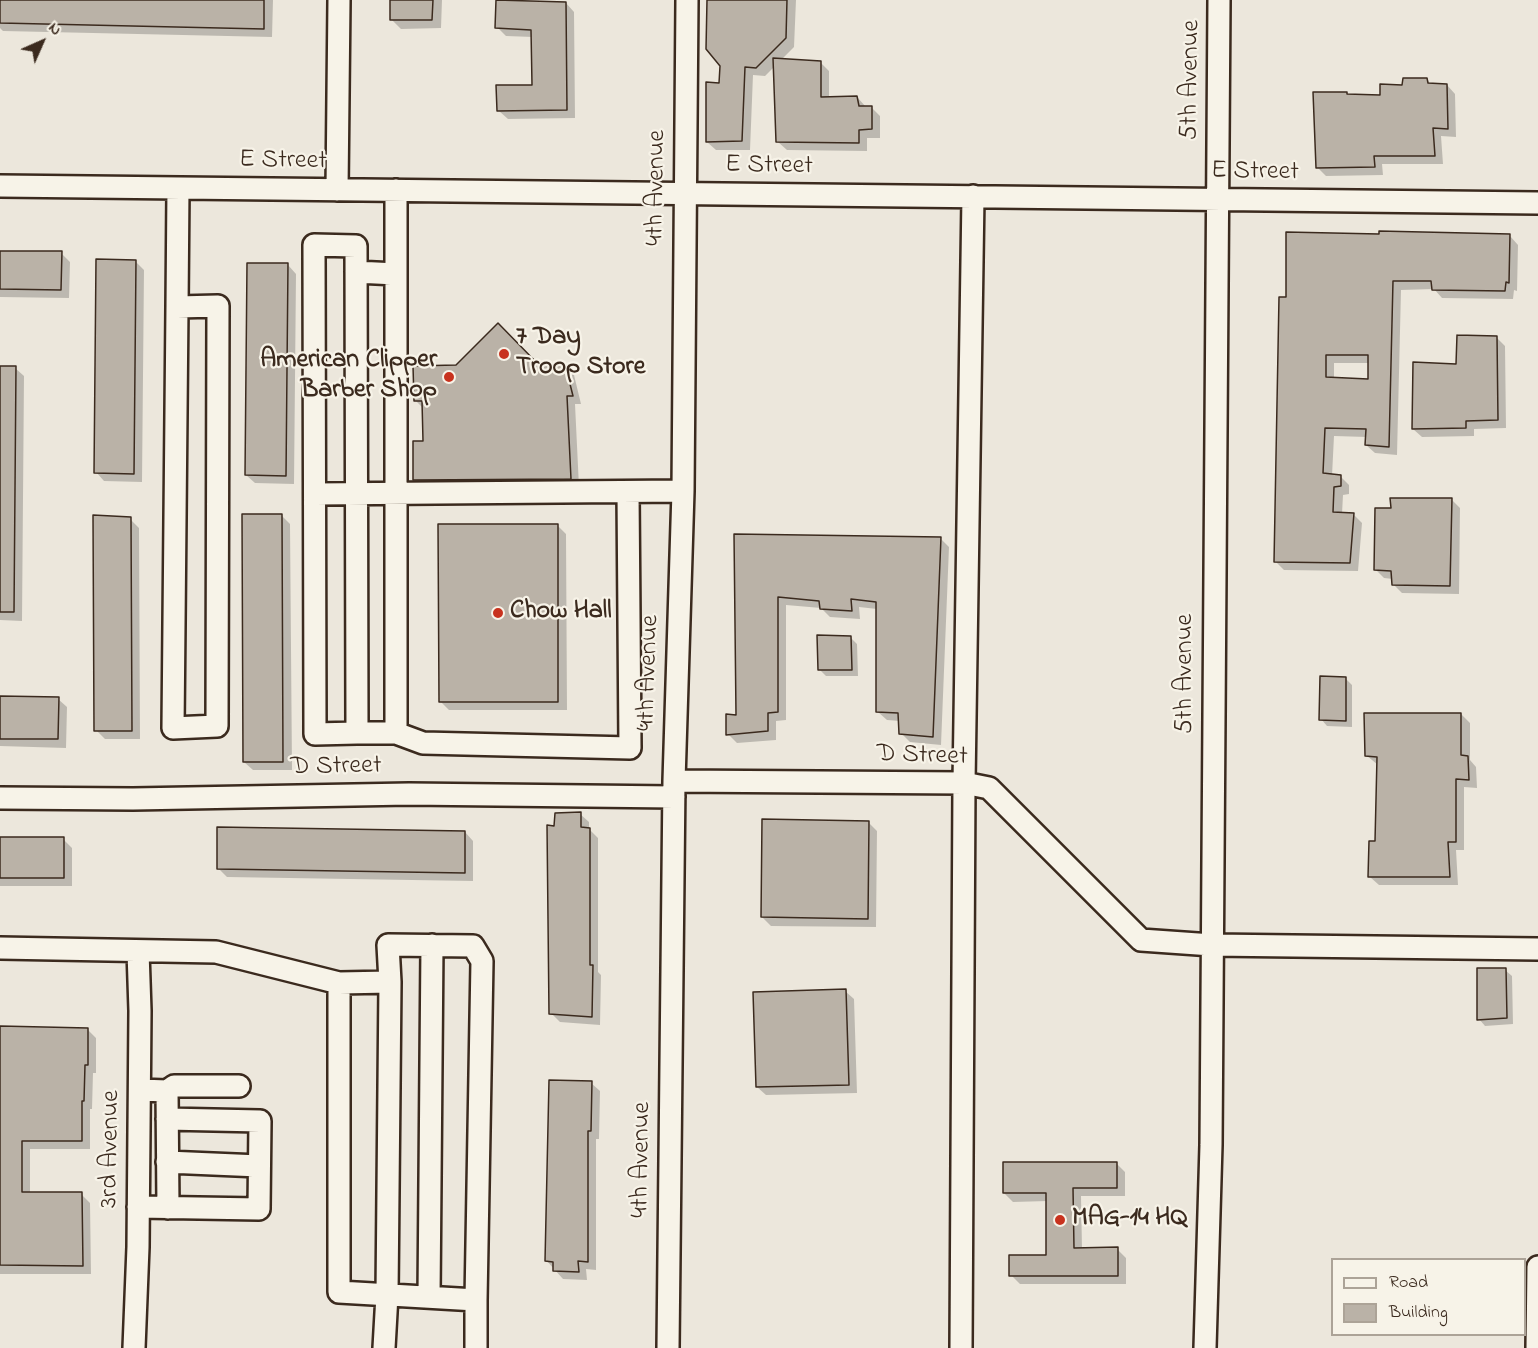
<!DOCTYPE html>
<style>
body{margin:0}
#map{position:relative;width:1538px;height:1348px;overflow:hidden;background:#ece7dc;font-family:"Indie Flower",sans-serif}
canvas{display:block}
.legend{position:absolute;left:1331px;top:1258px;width:195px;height:78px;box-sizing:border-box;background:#f7f3e8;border:2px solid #aca397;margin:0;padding:8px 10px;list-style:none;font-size:18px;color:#3b2a1e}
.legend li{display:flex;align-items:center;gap:12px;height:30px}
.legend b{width:30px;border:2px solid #aca397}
.north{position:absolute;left:12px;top:12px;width:60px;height:60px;-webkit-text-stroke:4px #f7f3e8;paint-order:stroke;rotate:45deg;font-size:16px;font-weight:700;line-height:24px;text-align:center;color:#3b2a1e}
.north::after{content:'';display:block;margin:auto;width:21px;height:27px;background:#3b2a1e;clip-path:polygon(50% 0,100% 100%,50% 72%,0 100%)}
</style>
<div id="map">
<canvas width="1538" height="1348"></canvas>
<ul class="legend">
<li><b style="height:8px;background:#f7f3e8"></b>Road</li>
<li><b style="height:16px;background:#bab2a7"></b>Building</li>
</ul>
<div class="north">N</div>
</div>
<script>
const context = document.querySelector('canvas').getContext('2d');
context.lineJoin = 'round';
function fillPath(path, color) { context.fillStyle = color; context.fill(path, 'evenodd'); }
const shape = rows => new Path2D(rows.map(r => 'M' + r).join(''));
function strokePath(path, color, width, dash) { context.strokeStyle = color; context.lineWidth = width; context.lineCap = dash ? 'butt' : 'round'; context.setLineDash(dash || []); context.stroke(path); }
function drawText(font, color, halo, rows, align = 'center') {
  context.font = font + ' "Indie Flower",sans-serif'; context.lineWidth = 4.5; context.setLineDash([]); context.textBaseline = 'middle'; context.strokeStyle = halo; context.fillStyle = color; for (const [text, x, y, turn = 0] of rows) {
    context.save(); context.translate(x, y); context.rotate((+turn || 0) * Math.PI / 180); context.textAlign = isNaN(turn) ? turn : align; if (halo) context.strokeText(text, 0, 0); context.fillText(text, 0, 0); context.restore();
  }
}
const shadow = shape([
 [0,0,273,0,272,37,3,31,0,28],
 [392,0,442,0,441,28,401,29,392,20],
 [498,0,566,3,574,12,575,118,508,119,499,111,533,87,533,37,506,36,497,27],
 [708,0,796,0,794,47,781,60,820,62,829,71,829,98,857,97,866,107,871,107,880,116,880,138,867,138,867,151,787,150,778,142,775,66,765,76,753,75,750,150,716,150,707,142,720,85,721,65],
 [1427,80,1431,84,1447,85,1455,94,1456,137,1441,136,1443,164,1382,164,1383,175,1326,176,1317,167,1348,95,1381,97,1404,87],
 [1510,236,1518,245,1517,291,1514,290,1513,299,1442,298,1434,289,1401,290,1397,455,1375,453,1366,445,1367,437,1334,436,1332,476,1341,477,1349,485,1349,494,1343,495,1342,514,1354,515,1362,523,1358,571,1284,570,1275,561,1287,299],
 [1334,363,1369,363,1369,380,1334,379],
 [0,252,61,253,70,262,69,298,0,297],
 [135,261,144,270,142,482,104,481,96,472],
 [288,265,296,274,294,484,255,483,246,475],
 [1496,337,1505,346,1506,428,1474,429,1474,436,1422,437,1413,429,1458,365],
 [536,364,565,366,574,375,581,404,575,404,579,487,424,489,415,480,424,442,424,409,415,400],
 [0,368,15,368,24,376,22,621,0,620],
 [1451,499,1460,508,1459,594,1402,593,1393,584,1393,579,1384,578,1376,570,1392,509],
 [282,516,290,524,292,770,253,770,244,762],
 [130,519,139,528,140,739,105,739,96,730],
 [557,525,566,534,567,710,449,710,440,701],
 [735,536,940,538,949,547,941,745,910,742,901,733,900,721,887,720,878,712,877,609,859,607,860,619,830,617,821,608,786,605,786,720,776,721,776,740,737,743,728,734,737,717],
 [851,638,857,644,858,676,826,676,819,669],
 [1345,678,1352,685,1352,727,1327,726,1321,719],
 [0,698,58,699,67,707,66,748,0,746],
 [1461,714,1470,723,1470,760,1476,767,1477,788,1464,787,1464,850,1456,850,1458,885,1379,885,1370,877,1376,842,1378,765,1366,755],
 [580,814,589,822,589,829,598,838,598,972,601,975,600,1025,560,1022,551,1013,555,827],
 [868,822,877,831,876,927,771,926,762,917],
 [465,832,473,841,473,881,227,877,218,868],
 [0,839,63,839,72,848,72,886,0,886],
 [1505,970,1512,976,1513,1024,1485,1026,1479,1019],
 [845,991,854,999,857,1093,766,1095,757,1087],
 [0,1028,87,1029,96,1038,96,1073,93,1073,92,1109,90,1109,90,1149,30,1149,30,1194,81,1194,90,1203,91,1274,0,1274],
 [591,1083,600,1091,599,1139,596,1139,596,1270,586,1269,587,1280,563,1279,546,1260],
 [1116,1163,1125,1172,1125,1196,1081,1196,1082,1249,1117,1249,1126,1258,1126,1284,1020,1284,1011,1275,1048,1256,1048,1201,1013,1202,1004,1193]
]);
const building = shape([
 [0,0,264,0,264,29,0,23,0,0],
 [390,0,433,0,432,20,390,20,390,0],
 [496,0,566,2,567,110,497,111,496,85,532,85,531,30,495,28,496,0],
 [707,0,787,0,786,38,756,68,745,67,742,141,706,142,706,82,719,83,720,66,706,49,707,0],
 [773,58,821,61,821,97,857,96,859,106,872,106,872,129,859,130,859,143,776,142,773,58],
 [1403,78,1427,78,1428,83,1447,84,1448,129,1433,128,1435,156,1374,156,1375,167,1316,168,1313,92,1347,92,1347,94,1380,95,1380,84,1402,85,1403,78],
 [1379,231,1510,234,1509,283,1506,282,1505,291,1432,290,1431,281,1393,281,1389,447,1365,445,1366,429,1325,428,1323,473,1341,475,1341,486,1334,487,1333,512,1354,513,1350,563,1274,562,1279,297,1286,297,1286,232,1379,234,1379,231],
 [1326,355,1368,355,1368,379,1326,377,1326,355],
 [0,251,62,251,61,290,0,289,0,251],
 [96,259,136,260,134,474,94,473,96,259],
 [247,263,288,263,286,476,245,475,247,263],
 [498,323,537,363,565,364,573,396,567,396,571,479,413,480,413,441,423,441,422,401,414,401,413,366,456,365,498,323],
 [1457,335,1497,336,1498,420,1466,421,1466,428,1412,429,1413,362,1456,364,1457,335],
 [0,366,16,366,14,612,0,612,0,366],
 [1390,498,1452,498,1450,586,1392,585,1391,571,1374,570,1375,508,1391,508,1390,498],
 [242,514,282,514,283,762,243,762,242,514],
 [93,515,131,517,132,731,94,731,93,515],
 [438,524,558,524,558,702,439,702,438,524],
 [734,534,941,537,933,737,899,734,898,713,876,712,876,602,851,599,852,611,820,609,819,601,778,597,778,712,768,713,768,731,726,735,726,714,736,715,734,534],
 [817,635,851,636,852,670,818,670,817,635],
 [1320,676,1346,677,1346,721,1319,720,1320,676],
 [0,696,59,697,58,739,0,739,0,696],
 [1364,713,1461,713,1461,755,1468,756,1469,780,1456,779,1456,842,1448,842,1450,877,1368,877,1369,841,1375,841,1377,757,1365,756,1364,713],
 [581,812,581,827,590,828,590,965,593,965,592,1017,549,1014,547,825,554,826,555,813,581,812],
 [762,819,869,821,868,919,761,917,762,819],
 [217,827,465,831,465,873,217,869,217,827],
 [0,837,64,837,64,878,0,878,0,837],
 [1477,968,1506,968,1507,1018,1477,1020,1477,968],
 [846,989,849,1085,756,1087,753,992,846,989],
 [0,1026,88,1028,88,1065,85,1065,84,1101,82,1101,82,1141,22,1141,22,1192,82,1192,83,1266,0,1265,0,1026],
 [549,1080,592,1081,591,1131,588,1131,588,1262,578,1261,579,1272,553,1271,553,1262,545,1261,549,1080],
 [1003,1162,1117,1162,1117,1188,1073,1188,1074,1248,1118,1247,1118,1276,1009,1276,1009,1255,1046,1255,1046,1193,1003,1193,1003,1162]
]);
const minor = shape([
 [0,186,1538,203],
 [337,190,339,0],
 [356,272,396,274],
 [177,307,218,306,217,726,173,728,177,307,178,188],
 [315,494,683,491],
 [357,733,356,246,314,245,315,734,357,733,396,733,396,190],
 [396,733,423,743,630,748,628,492],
 [674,781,964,783,989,788,1141,940,1212,945,1538,949],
 [0,798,133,799,409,794,674,797],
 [0,948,216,952,339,983,339,1292,476,1300,482,961,473,946,388,945,390,982,339,983],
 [140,1090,167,1091,168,1208],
 [167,1091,174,1086,239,1086],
 [167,1162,259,1166],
 [138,1207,259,1209,260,1121,167,1119],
 [429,1297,432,945],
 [134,1348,138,1247,140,1011,138,951],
 [384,1348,387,1295,390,982],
 [476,1348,476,1300],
 [668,1348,674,781,683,491,687,0],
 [961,1348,964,783,973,196],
 [1205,1348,1211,1145,1219,0],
 [1537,1348,1538,1267]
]);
const markers = [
 [504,354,6,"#c8321e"],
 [449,377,6,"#c8321e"],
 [498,613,6,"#c8321e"],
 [1060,1220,6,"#c8321e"]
];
const streetNames = [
 ["5th Avenue",1192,80,-89],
 ["E Street",283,162,1],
 ["E Street",769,167,1],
 ["E Street",1255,173,1],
 ["4th Avenue",658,188,-89],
 ["4th Avenue",650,673,-88],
 ["5th Avenue",1187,674,-90],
 ["D Street",922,757,2],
 ["D Street",336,768,-1],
 ["3rd Avenue",112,1149,-89],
 ["4th Avenue",643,1160,-89]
];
const poiNames = [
 ["7 Day",516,339],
 ["Troop Store",516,369],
 ["American Clipper",437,362,"right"],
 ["Barber Shop",437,392,"right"],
 ["Chow Hall",510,613],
 ["MAG-14 HQ",1072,1220]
];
fillPath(shadow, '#0003');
fillPath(building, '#bab2a7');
strokePath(building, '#3b2a1e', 1.5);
strokePath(minor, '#3b2a1e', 26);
strokePath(minor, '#f7f3e8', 21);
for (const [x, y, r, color] of markers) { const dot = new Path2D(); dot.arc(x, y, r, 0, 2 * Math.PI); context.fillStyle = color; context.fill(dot); strokePath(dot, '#f7f3e8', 2); }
drawText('26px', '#3b2a1e', '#f7f3e8', streetNames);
drawText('bold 26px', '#3b2a1e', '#f7f3e8', poiNames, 'left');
</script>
